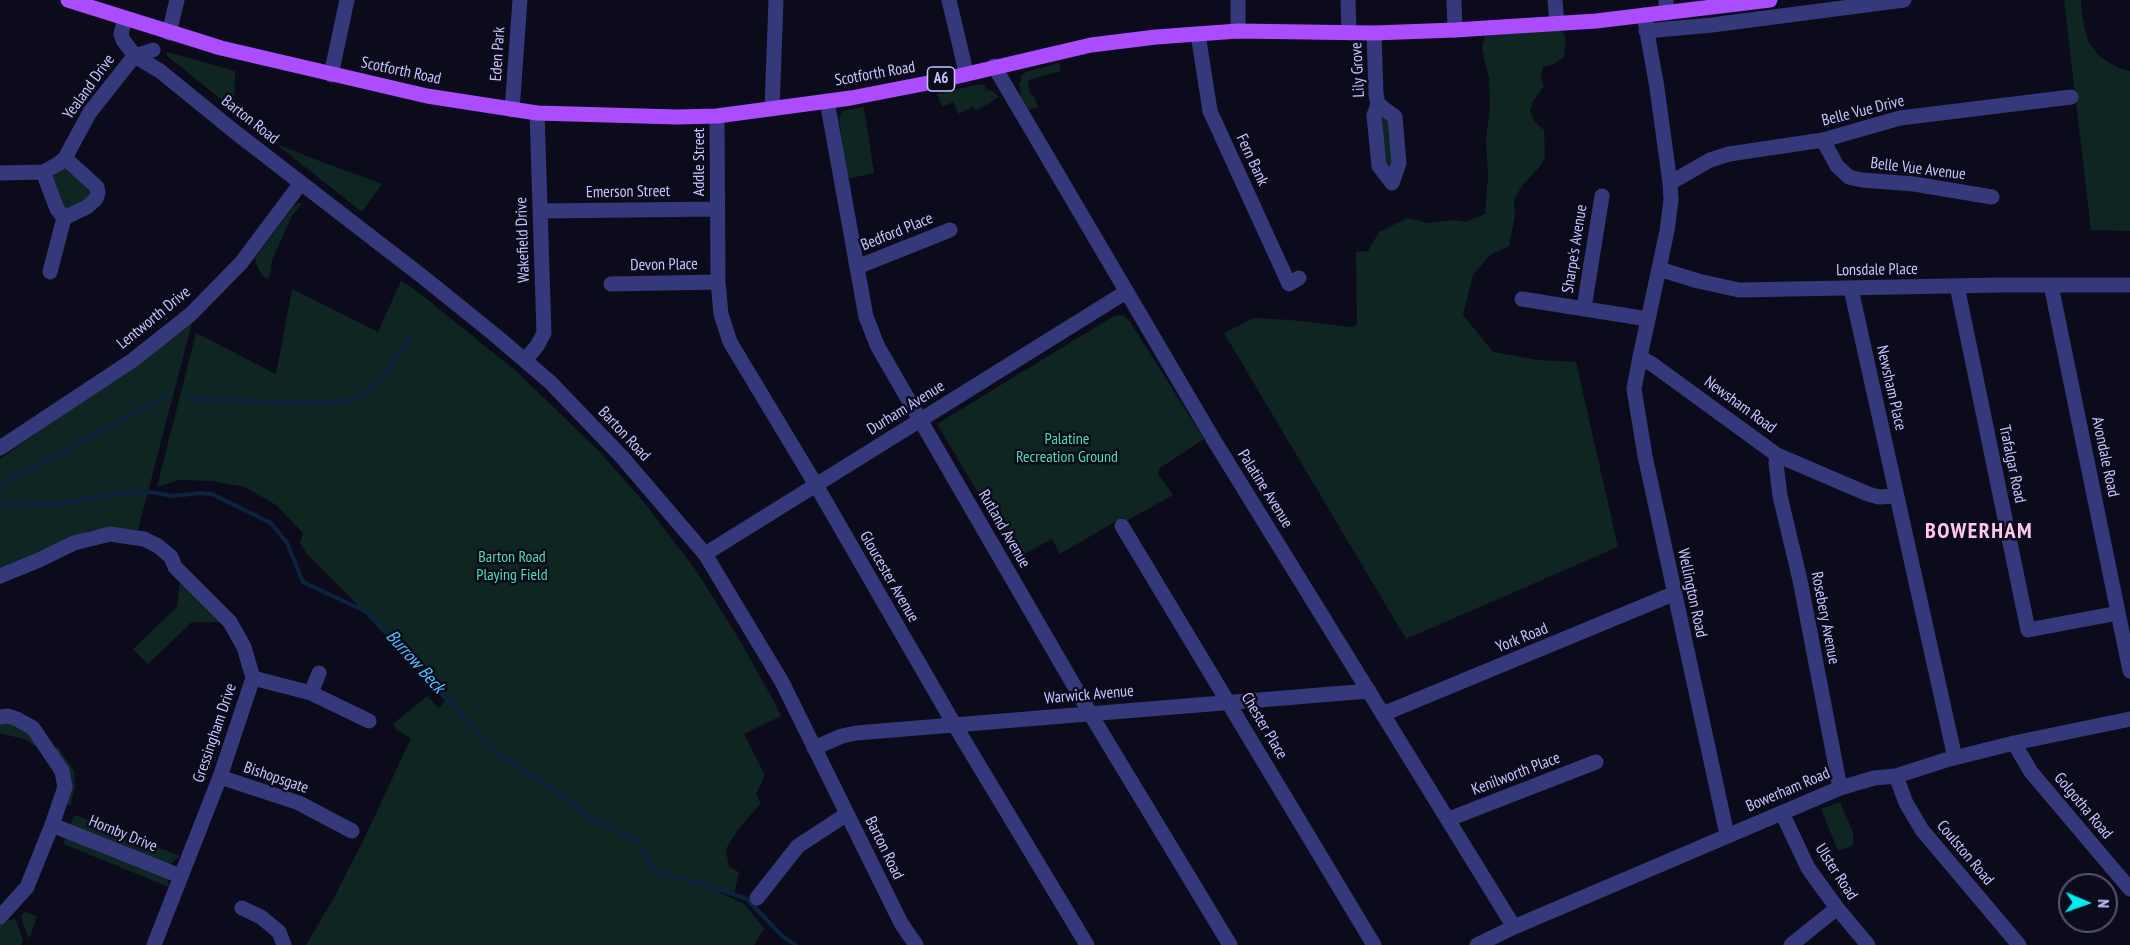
<!DOCTYPE html>
<style>
body{margin:0}
#map{position:relative;width:2130px;height:945px;overflow:hidden;background:#0c0b1b;font-family:"PT Sans Narrow",sans-serif}
canvas{display:block}
.north{position:absolute;left:2058px;top:873px;width:60px;height:60px;box-sizing:border-box;background:#0c0b1b;border:2px solid #565576;border-radius:50%;rotate:92deg;font-size:16px;font-weight:700;line-height:24px;text-align:center;color:#c6c5ff}
.north::after{content:'';display:block;margin:auto;width:21px;height:27px;background:#00edf0;clip-path:polygon(50% 0,100% 100%,50% 72%,0 100%)}
</style>
<div id="map">
<canvas width="2130" height="945"></canvas>
<div class="north">N</div>
</div>
<script>
const context = document.querySelector('canvas').getContext('2d');
context.lineJoin = 'round';
function fillPath(path, color) { context.fillStyle = color; context.fill(path, 'evenodd'); }
const shape = rows => new Path2D(rows.map(r => 'M' + r).join(''));
function strokePath(path, color, width, dash) { context.strokeStyle = color; context.lineWidth = width; context.lineCap = dash ? 'butt' : 'round'; context.setLineDash(dash || []); context.stroke(path); }
function drawText(font, color, halo, rows, align = 'center') {
  context.font = font + ' "PT Sans Narrow",sans-serif'; context.lineWidth = 5; context.setLineDash([]); context.textBaseline = 'middle'; context.strokeStyle = halo; context.fillStyle = color; for (const [text, x, y, turn = 0] of rows) {
    context.save(); context.translate(x, y); context.rotate((+turn || 0) * Math.PI / 180); context.textAlign = isNaN(turn) ? turn : align; if (halo) context.strokeText(text, 0, 0); context.fillText(text, 0, 0); context.restore();
  }
}
const green = shape([
 [2064,0,2081,0,2082,16,2088,41,2098,55,2108,62,2121,69,2130,71,2130,231,2091,230],
 [1551,30,1562,31,1566,39,1564,57,1554,64,1543,67,1541,77,1544,86,1533,101,1530,111,1535,122,1544,130,1545,157,1540,166,1522,186,1514,200,1515,216,1509,246,1490,255,1473,275,1463,315,1493,352,1537,360,1576,362,1618,547,1406,639,1224,333,1254,318,1290,320,1352,327,1357,324,1356,252,1368,251,1379,232,1407,218,1429,223,1454,220,1465,222,1485,214,1488,177,1486,142,1490,105,1489,79,1482,48,1485,36],
 [167,52,235,71,234,110,166,55],
 [1059,63,1061,71,1032,79,1029,81,1028,85,1030,93,1035,98,1038,107,1029,110,1021,98,1019,82,1021,82,1021,76,1026,72],
 [980,84,986,86,985,88,990,91,991,90,999,97,976,111,973,106,959,114,953,102,942,107,937,94],
 [864,107,874,173,847,179,839,119,842,111],
 [1384,115,1391,121,1394,162,1390,169,1384,163,1379,121],
 [276,144,317,160,382,184,362,212],
 [67,167,91,189,88,200,64,211,51,178,54,171],
 [299,203,302,203,292,216,272,260,271,271,268,279,262,275,257,266,255,258,294,206],
 [401,281,413,288,516,371,599,451,646,505,695,569,739,639,775,703,781,716,744,734,765,775,756,794,761,803,737,831,726,849,729,867,739,872,734,895,716,891,744,904,764,928,754,945,306,945,335,896,366,835,411,738,396,730,393,724,427,696,439,708,445,701,348,595,307,554,300,543,303,533,276,505,245,487,212,481,179,480,157,487,196,333,276,374,292,289,378,332],
 [1123,315,1129,320,1204,439,1160,468,1158,474,1173,495,1126,521,1123,517,1060,554,1052,539,1017,558,937,424,1114,316],
 [192,323,138,530,116,528,91,530,0,570,0,459],
 [181,573,230,622,192,622,148,664,133,649,177,607],
 [0,722,8,722,26,729,37,742,34,746,27,740,0,733],
 [57,746,74,771,75,788,70,806,66,804,55,750],
 [1840,802,1853,832,1853,845,1838,851,1821,809],
 [75,815,180,856,169,865,70,825],
 [66,837,168,878,169,887,63,844],
 [24,912,37,916,29,939,21,917],
 [15,918,23,940,21,945,0,945,0,925]
]);
const stream = shape([
 [188,399,325,403,358,399,379,381,410,338],
 [0,487,5,483,166,396],
 [0,503,56,504,118,494,149,492,174,496,199,493,212,494,271,523,287,543,303,582,371,614,497,754,544,782,592,819,637,840,654,871,712,887,747,899,783,937,796,945]
]);
const minor = shape([
 [949,0,966,72],
 [1238,0,1238,31],
 [1348,0,1349,33],
 [1454,0,1455,30],
 [1555,0,1557,24],
 [1666,0,1666,13],
 [1644,15,1657,88,1670,183,1671,200,1667,231,1640,357,1652,364,1777,455,1868,494,1879,497,1896,496],
 [125,19,121,34,123,40,135,56,160,71,235,132,423,277,495,335,550,382,622,457,705,554,782,682,901,923,916,945],
 [1646,31,1712,25,1904,0],
 [169,33,177,0],
 [1374,33,1376,94,1378,104,1374,115,1379,166,1392,183,1399,163,1395,117,1378,104],
 [1198,34,1210,111,1289,284,1299,278],
 [994,66,1215,442,1514,927],
 [331,75,347,0],
 [827,101,866,317,878,347,1094,720,1230,945],
 [772,109,776,0],
 [512,110,520,0],
 [717,116,718,282,721,314,730,342,816,485,954,724,1087,945],
 [1823,140,1837,166,1849,177,1862,180,1914,184,1992,197],
 [43,172,57,209,64,218,87,207,96,199,98,193,97,187,65,158],
 [0,173,43,172,58,164,65,158,90,112,132,59,135,56,153,50],
 [1670,183,1710,160,1729,154,1823,140,1900,118,2071,97],
 [540,211,717,209],
 [857,267,950,230],
 [1659,269,1698,281,1739,290,2001,285,2130,285],
 [50,272,64,218],
 [611,284,718,282],
 [2051,285,2130,671],
 [1957,286,2028,630,2118,613],
 [1851,289,1955,758],
 [1522,299,1648,319],
 [1584,308,1602,196],
 [1640,357,1634,389,1645,456,1727,835],
 [525,360,537,346,544,333,537,113],
 [0,448,133,360,191,314,241,263,301,183],
 [1777,455,1776,463,1780,496,1800,580,1840,788],
 [1122,526,1374,945],
 [705,554,1126,292],
 [0,576,39,560,74,543,110,534,144,539,158,546,171,557,175,567,230,622,244,647,253,678,220,777,154,945],
 [253,678,311,693,369,721],
 [311,693,319,673],
 [1383,714,1673,594],
 [0,717,8,716,17,719,33,728,62,771,65,787,52,825,27,887,0,917],
 [2014,743,2031,772,2130,889],
 [814,748,842,736,856,733,1369,691],
 [1896,776,1906,803,1922,830,2019,945],
 [220,777,299,803,352,831],
 [1782,813,1808,868,1837,908,1868,945],
 [1449,819,1596,762],
 [52,825,180,876],
 [757,898,798,846,847,814],
 [242,908,261,917,279,932,284,945],
 [1477,945,1514,927,1840,788,1874,778,1896,776,1946,760,2014,743,2130,719],
 [1791,945,1837,908]
]);
const major = shape([
 [68,0,221,48,427,96,537,113,677,117,717,116,851,98,933,82,1091,45,1156,37,1238,31,1374,33,1455,30,1596,21,1770,0]
]);
const shields = [
 [941,79,27]
];
const shieldNames = [
 ["A6",941,79]
];
const streetNames = [
 ["Eden Park",498,54,-86],
 ["Lily Grove",1358,70,-93],
 ["Scotforth Road",401,71,12],
 ["Scotforth Road",875,74,-10],
 ["Yealand Drive",89,87,-54],
 ["Belle Vue Drive",1863,111,-14],
 ["Barton Road",250,120,38],
 ["Fern Bank",1252,160,65],
 ["Addle Street",699,162,-90],
 ["Belle Vue Avenue",1918,169,7],
 ["Emerson Street",628,192,-1],
 ["Bedford Place",897,232,-22],
 ["Wakefield Drive",523,240,-92],
 ["Sharpe's Avenue",1575,249,-81],
 ["Devon Place",664,265,-1],
 ["Lonsdale Place",1877,270,-1],
 ["Lentworth Drive",154,318,-39],
 ["Newsham Place",1891,388,77],
 ["Newsham Road",1740,405,36],
 ["Durham Avenue",906,408,-32],
 ["Barton Road",624,434,47],
 ["Avondale Road",2105,457,78],
 ["Trafalgar Road",2012,464,78],
 ["Palatine Avenue",1265,489,58],
 ["Rutland Avenue",1004,529,60],
 ["Gloucester Avenue",889,577,60],
 ["Wellington Road",1692,593,78],
 ["Rosebery Avenue",1825,618,79],
 ["York Road",1522,638,-22],
 ["Warwick Avenue",1089,695,-5],
 ["Chester Place",1264,726,59],
 ["Gressingham Drive",215,733,-71],
 ["Kenilworth Place",1516,774,-21],
 ["Bishopsgate",276,778,19],
 ["Bowerham Road",1788,790,-23],
 ["Golgotha Road",2083,806,50],
 ["Hornby Drive",123,834,22],
 ["Barton Road",884,848,64],
 ["Coulston Road",1965,853,50],
 ["Ulster Road",1836,872,57]
];
const parkNames = [
 ["Palatine",1067,439],
 ["Recreation Ground",1067,457],
 ["Barton Road",512,557],
 ["Playing Field",512,575]
];
const waterNames = [
 ["Burrow Beck",415,662,48]
];
const districtNames = [
 ["BOWERHAM",1979,532]
];
fillPath(green, '#0e2522');
strokePath(stream, '#0b233f', 4);
strokePath(minor, '#35387b', 15);
strokePath(major, '#ac4cff', 15);
for (const [x, y, w] of shields) { const box = new Path2D(); box.roundRect(x - w / 2, y - 12, w, 24, 4.5); context.fillStyle = '#0c0b1b'; context.fill(box); strokePath(box, '#c6c5ff', 1.5); }
drawText('bold 15px', '#c6c5ff', null, shieldNames);
drawText('16px', '#c6c5ff', '#0c0b1b', streetNames);
drawText('16px', '#51dfaf', '#0c0b1b', parkNames);
drawText('italic 18px', '#53bfff', '#0c0b1b', waterNames);
context.letterSpacing = '1.5px';
drawText('bold 22px', '#ffc7f0', '#0c0b1b', districtNames);
context.letterSpacing = '0px';
</script>
